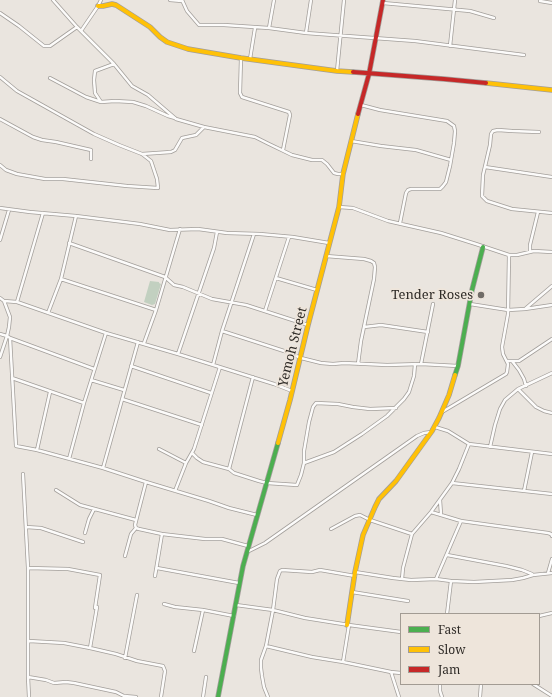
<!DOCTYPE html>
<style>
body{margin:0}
#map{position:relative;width:552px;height:697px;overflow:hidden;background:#eae5df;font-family:"Noto Serif",serif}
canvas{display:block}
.legend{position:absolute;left:400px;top:613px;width:140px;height:72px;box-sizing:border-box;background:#eee5db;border:1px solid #a29b93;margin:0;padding:5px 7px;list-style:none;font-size:12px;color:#2f2b27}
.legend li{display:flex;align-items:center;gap:8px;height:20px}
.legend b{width:20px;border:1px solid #a29b93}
</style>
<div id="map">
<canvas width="552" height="697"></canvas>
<ul class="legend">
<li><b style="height:5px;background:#4caf50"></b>Fast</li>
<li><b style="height:5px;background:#ffc107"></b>Slow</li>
<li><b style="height:5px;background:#c62828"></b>Jam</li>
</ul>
</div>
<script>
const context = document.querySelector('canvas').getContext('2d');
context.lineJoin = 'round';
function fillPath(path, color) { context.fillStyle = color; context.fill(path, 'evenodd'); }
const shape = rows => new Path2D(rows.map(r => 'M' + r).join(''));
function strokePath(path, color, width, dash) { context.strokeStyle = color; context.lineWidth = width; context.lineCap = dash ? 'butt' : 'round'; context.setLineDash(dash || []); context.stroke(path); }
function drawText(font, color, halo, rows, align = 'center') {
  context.font = font + ' "Noto Serif",serif'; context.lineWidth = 3.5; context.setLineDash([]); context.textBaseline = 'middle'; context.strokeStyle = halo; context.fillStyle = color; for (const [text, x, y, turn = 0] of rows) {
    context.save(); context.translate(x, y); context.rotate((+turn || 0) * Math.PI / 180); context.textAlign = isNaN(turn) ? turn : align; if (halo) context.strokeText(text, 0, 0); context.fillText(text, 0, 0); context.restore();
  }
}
const green = shape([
 [150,281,159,282,159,283,161,284,155,304,152,305,144,302]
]);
const street = shape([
 [53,0,77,27,114,64,132,86,148,95,176,119,204,127,255,137,269,144,292,155,312,160,322,160,327,164,334,173,338,174,343,174],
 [170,0,182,1],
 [182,0,187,11,199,25,224,25,269,28,306,33,415,41,524,55],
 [540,1,552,3],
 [383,3,470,11,494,18],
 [0,13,19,26,44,46,50,46,77,27],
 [269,28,274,0],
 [81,31,98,6,101,0],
 [306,33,311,0],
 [450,46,455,0],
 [241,58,240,93,242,97,289,112,290,115,283,150],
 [250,59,255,28],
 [337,71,344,0],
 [0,77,17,91,94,134,119,145,142,154,151,161,157,179,158,188,127,186,63,179,45,179,17,174,6,170,0,165],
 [50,78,86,97,101,102,115,101,133,102,146,106,168,116,175,118],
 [101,102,95,93,94,80,95,71,114,64],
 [361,105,380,110,447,121,454,126,455,131,454,143,450,166,446,182,443,186,440,189,411,189,408,190,406,193,400,223],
 [0,119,33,137,42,140,56,142,91,150,91,159],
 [539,132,512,131,498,130,493,131,491,134,490,145,483,175,482,196,487,201,512,209,552,213],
 [351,141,381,146,416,150,451,160],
 [142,154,171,152,175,150,182,138,196,135,204,127],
 [485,167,552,177],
 [339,207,353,208,388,221,441,233,476,244,509,255,517,255,534,251,552,252],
 [0,208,30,212,76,216,140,224,170,230,198,229,227,233,260,234,293,237,329,243],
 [0,240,9,210],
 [69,243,165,277,174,285,183,287,212,299,246,305,308,325],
 [530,252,530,245,538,212],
 [326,256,364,259,371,261,374,263,375,267,374,279,361,341,358,364],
 [276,278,317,290],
 [61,279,156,310],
 [0,298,4,301,10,317,9,327,7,336,10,338,16,446,37,450,103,468,146,482,209,501,229,508,257,515],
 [4,301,17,302,106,333,178,354,274,384,292,391],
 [17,302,43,213],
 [470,304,508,310,525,309,552,305],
 [525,309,552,286],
 [265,311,289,237],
 [48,313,61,279,76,216],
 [364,327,381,325,428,332],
 [222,331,284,351,301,358,321,363,333,364,344,363,387,365,421,364,458,366],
 [0,334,7,336,0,357],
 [10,338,94,369],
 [144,343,156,310,180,229],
 [178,354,214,248,217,232],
 [507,361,519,361,552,339],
 [512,361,519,370,524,379,526,386],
 [421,364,433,304],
 [213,365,222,331,254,234],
 [131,366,211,393],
 [12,378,84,403],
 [91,380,124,390],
 [518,389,536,407,544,411,552,413],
 [122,399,202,425],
 [442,412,506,374,507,372,508,364,503,354,502,347,508,314,509,255],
 [435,427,448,431,469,444,552,454],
 [490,447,495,425,500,409,505,400,518,389,552,373],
 [159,449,186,463],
 [37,450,50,392],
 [192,453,197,458,203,462,229,469,234,473,259,481,267,483,297,485,301,475,304,463,304,451,309,422,313,407,316,403,338,404,353,407,370,409,396,408],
 [69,459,84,403,106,333],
 [304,463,334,452,362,434,387,416,404,399,409,392,414,376,415,364],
 [103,468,138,342],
 [229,469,253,377],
 [23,474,28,568,28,677,29,697],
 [452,483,552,494],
 [56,490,80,505,136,520],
 [175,491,186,463,194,449,220,367],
 [524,491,532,452],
 [440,500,441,514],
 [431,512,461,521,548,533,551,534,552,536],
 [26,527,41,528,83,542],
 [136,528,139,529,162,534,205,539,222,539,248,546],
 [331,529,355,516,360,515,370,520,412,534,431,512,452,483,459,469,469,444],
 [85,533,89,519,94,509],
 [247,552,265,543,417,436,424,433,431,432],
 [447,555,506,566,522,570,532,574],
 [125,556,131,534,136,528,135,525,138,513,146,482],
 [28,568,68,569,100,575,95,608],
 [157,568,239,583],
 [355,572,393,578,411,580,436,579,451,581,474,582,512,580,523,578,533,575,552,573],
 [548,573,552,559],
 [155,576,162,534],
 [402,579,403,568,412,534],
 [436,579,461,521],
 [352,592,408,601],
 [164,604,175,607,203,610,234,616],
 [236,605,273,610,305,618,349,625,401,632],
 [447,614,451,581],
 [539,616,552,613],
 [29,641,64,643,90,648,116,654,137,661,163,666,165,671,161,697],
 [266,646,312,657,343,662,391,672,401,673],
 [90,648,97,607],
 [194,651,203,610],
 [125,658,137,595],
 [343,662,349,625],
 [391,672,399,697],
 [28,677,46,680,54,683,66,682,74,683,116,692,124,696,136,697],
 [440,684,440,691,442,697],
 [533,684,552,696],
 [203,697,206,677],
 [268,697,264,687,262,676,261,668,261,660,266,646,273,610,277,579,280,571,282,570,312,572,320,570,355,576],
 [480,697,481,684]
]);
const fast = shape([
 [455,375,458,366,472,290,483,247],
 [218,697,243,566,278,443]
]);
const slow = shape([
 [98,6,103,6,112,4,116,5,150,27,160,37,167,42,188,49,241,58,337,71,353,72],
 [486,83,552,90],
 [278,443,290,400,308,325,339,207,343,174,358,114],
 [347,625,355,572,363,535,375,507,379,499,396,481,432,431,439,418,449,395,455,375]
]);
const jam = shape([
 [353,72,444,79,486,83],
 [358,114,369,74,383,0]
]);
const markers = [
 [481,295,4,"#706c67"]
];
const poiNames = [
 ["Tender Roses",473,295]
];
const streetNames = [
 ["Yemoh Street",293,347,-76]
];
fillPath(green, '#c2d0c0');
strokePath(street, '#a29e9a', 4);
strokePath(fast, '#a29e9a', 5.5);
strokePath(slow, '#a29e9a', 5.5);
strokePath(jam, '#a29e9a', 5.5);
strokePath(street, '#fcfbfa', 2.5);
strokePath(fast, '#4caf50', 4);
strokePath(slow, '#ffc107', 4);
strokePath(jam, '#c62828', 4);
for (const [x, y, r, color] of markers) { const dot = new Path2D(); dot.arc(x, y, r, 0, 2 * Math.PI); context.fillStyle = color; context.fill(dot); strokePath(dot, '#eee5db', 1.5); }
drawText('13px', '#2f2b27', '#eee5db', poiNames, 'right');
drawText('13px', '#2f2b27', '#eee5db', streetNames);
</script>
